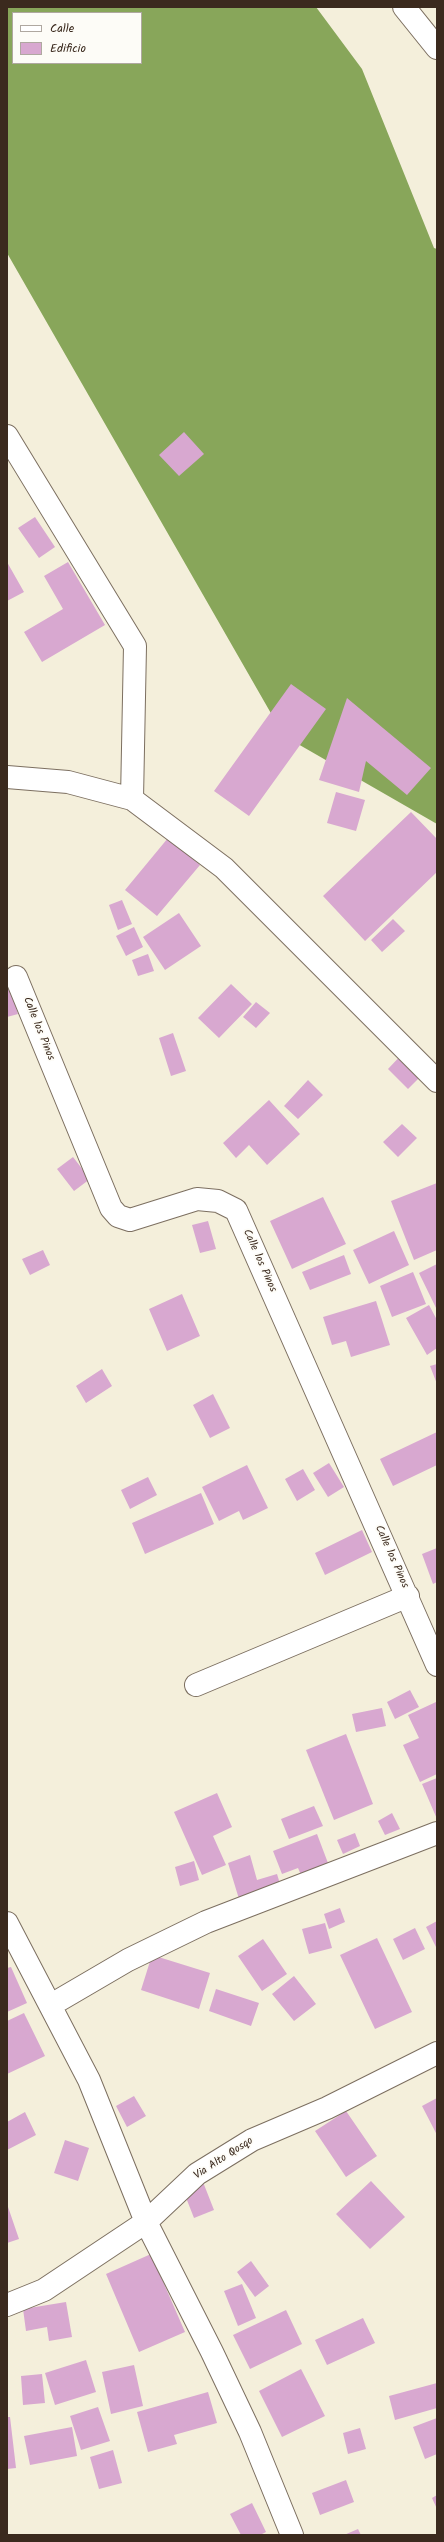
<!DOCTYPE html>
<style>
body{margin:0}
#map{position:relative;width:444px;height:2542px;overflow:hidden;background:#f4efdb;font-family:Kalam,sans-serif}
canvas{display:block}
.frame{position:absolute;inset:0;border:8px solid #3b2a1e;pointer-events:none}
.legend{position:absolute;left:12px;top:12px;width:130px;height:52px;box-sizing:border-box;background:#fdfcf7;border:1px solid #afa8a0;margin:0;padding:5px 7px;list-style:none;font-size:12px;color:#3b2a1e}
.legend li{display:flex;align-items:center;gap:8px;height:20px}
.legend b{width:20px;border:1px solid #afa8a0}
</style>
<div id="map">
<canvas width="444" height="2542"></canvas>
<div class="frame"></div>
<ul class="legend">
<li><b style="height:5px;background:#fff"></b>Calle</li>
<li><b style="height:11px;background:#d8a8d0"></b>Edificio</li>
</ul>
</div>
<script>
const context = document.querySelector('canvas').getContext('2d');
context.lineJoin = 'round';
function fillPath(path, color) { context.fillStyle = color; context.fill(path, 'evenodd'); }
const shape = rows => new Path2D(rows.map(r => 'M' + r).join(''));
function strokePath(path, color, width, dash) { context.strokeStyle = color; context.lineWidth = width; context.lineCap = dash ? 'butt' : 'round'; context.setLineDash(dash || []); context.stroke(path); }
function drawText(font, color, halo, rows, align = 'center') {
  context.font = font + ' Kalam,sans-serif'; context.lineWidth = 3.5; context.setLineDash([]); context.textBaseline = 'middle'; context.strokeStyle = halo; context.fillStyle = color; for (const [text, x, y, turn = 0] of rows) {
    context.save(); context.translate(x, y); context.rotate((+turn || 0) * Math.PI / 180); context.textAlign = isNaN(turn) ? turn : align; if (halo) context.strokeText(text, 0, 0); context.fillText(text, 0, 0); context.restore();
  }
}
const forest = shape([
 [7,7,316,7,362,69,434,248,437,249,437,824,284,736,7,253],
 [13,13,141,13,141,63,13,63]
]);
const building = shape([
 [184,432,204,454,179,476,159,455],
 [35,517,55,547,39,558,18,528],
 [7,562,24,592,7,601],
 [68,562,105,625,42,662,24,632,63,609,44,576],
 [291,684,326,709,249,816,214,791],
 [347,698,431,768,407,795,366,761,359,792,319,780],
 [336,792,365,800,356,831,327,823],
 [411,812,437,839,437,872,365,941,323,896],
 [168,838,200,865,157,916,125,890],
 [122,900,132,924,118,930,109,905],
 [179,913,201,946,165,970,143,937],
 [393,919,405,931,382,952,371,940],
 [134,927,143,947,126,956,116,936],
 [148,954,154,971,138,976,132,960],
 [231,984,252,1004,219,1038,198,1018],
 [10,988,18,1014,7,1017,7,989],
 [256,1002,270,1013,256,1028,243,1017],
 [173,1033,186,1071,171,1076,159,1038],
 [405,1051,426,1071,408,1089,388,1069],
 [308,1080,323,1095,298,1119,284,1106],
 [269,1100,300,1134,267,1165,249,1145,236,1158,223,1143],
 [402,1124,417,1138,398,1157,383,1142],
 [73,1157,90,1179,74,1191,57,1169],
 [437,1183,437,1250,414,1260,391,1201],
 [323,1197,346,1244,292,1269,270,1221],
 [208,1221,216,1249,200,1253,192,1225],
 [394,1231,409,1265,369,1284,353,1250],
 [43,1250,50,1265,30,1275,22,1259],
 [344,1255,351,1274,310,1290,302,1272],
 [437,1264,437,1310,419,1273],
 [413,1272,426,1304,392,1317,380,1286],
 [182,1294,200,1336,167,1351,149,1309],
 [376,1301,390,1345,351,1357,346,1341,332,1345,323,1317],
 [429,1305,437,1320,437,1348,427,1355,406,1318],
 [437,1364,437,1384,430,1366],
 [102,1369,112,1386,86,1403,76,1386],
 [213,1394,230,1428,210,1438,193,1405],
 [437,1432,437,1465,393,1486,380,1459],
 [329,1463,344,1487,328,1497,313,1473],
 [247,1465,268,1508,243,1520,239,1511,219,1521,202,1487],
 [303,1469,315,1490,297,1501,285,1479],
 [148,1477,157,1495,130,1509,121,1490],
 [201,1493,214,1524,145,1554,132,1523],
 [362,1530,372,1552,325,1575,315,1553],
 [437,1548,437,1582,433,1584,422,1554],
 [410,1690,419,1707,395,1719,387,1702],
 [436,1702,437,1774,420,1782,403,1745,419,1738,408,1715],
 [382,1708,386,1726,356,1732,352,1714],
 [346,1734,373,1804,334,1820,306,1750],
 [437,1778,437,1819,422,1784],
 [217,1793,232,1827,213,1836,226,1865,202,1875,174,1812],
 [314,1806,323,1826,289,1839,281,1819],
 [392,1813,400,1829,385,1835,378,1821],
 [355,1833,360,1846,343,1854,337,1840],
 [317,1834,331,1871,304,1882,298,1868,282,1874,273,1851],
 [250,1855,257,1880,277,1874,281,1887,239,1899,228,1863],
 [194,1861,199,1880,180,1886,175,1867],
 [340,1908,345,1922,329,1929,324,1914],
 [437,1921,437,1949,426,1927],
 [325,1923,332,1948,309,1954,302,1929],
 [415,1928,425,1949,403,1960,393,1939],
 [377,1938,412,2012,375,2029,340,1955],
 [263,1939,287,1974,262,1991,238,1956],
 [152,1955,210,1973,199,2009,141,1990],
 [11,1967,27,2003,7,2012,7,1968],
 [294,1976,316,2004,294,2021,272,1994],
 [216,1989,259,2003,251,2026,209,2011],
 [24,2013,45,2056,7,2074,7,2021],
 [134,2096,146,2116,127,2127,116,2106],
 [437,2098,437,2135,422,2106],
 [346,2111,377,2156,346,2177,315,2131],
 [25,2112,36,2135,7,2150,7,2122],
 [65,2140,89,2148,78,2181,54,2173],
 [371,2181,405,2217,370,2249,336,2214],
 [203,2182,214,2210,194,2218,183,2190],
 [7,2204,19,2239,7,2243],
 [151,2254,185,2332,139,2352,106,2274],
 [251,2261,269,2286,255,2297,237,2272],
 [242,2284,256,2318,238,2326,224,2291],
 [66,2302,72,2337,49,2341,47,2327,26,2331,23,2309],
 [286,2310,302,2344,250,2369,233,2335],
 [363,2318,375,2343,327,2365,315,2340],
 [86,2360,96,2392,55,2405,45,2373],
 [134,2365,143,2406,111,2414,102,2372],
 [301,2369,325,2416,282,2437,259,2391],
 [42,2374,45,2403,23,2405,21,2376],
 [437,2383,437,2408,395,2420,389,2396],
 [208,2392,217,2423,174,2435,177,2444,148,2452,137,2412],
 [98,2407,110,2441,81,2450,70,2416],
 [7,2417,10,2417,16,2468,7,2469],
 [437,2418,437,2454,425,2459,413,2427],
 [72,2427,77,2456,30,2465,24,2436],
 [360,2428,366,2449,348,2454,343,2433],
 [113,2450,122,2483,99,2489,90,2457],
 [346,2480,354,2502,320,2515,312,2493],
 [437,2495,437,2509,432,2498],
 [252,2503,266,2532,260,2535,241,2535,230,2514],
 [358,2529,361,2535,344,2535]
]);
const minor = shape([
 [404,7,437,48],
 [7,436,135,646,132,799],
 [7,777,68,782,132,799,224,868,437,1081],
 [16,977,111,1208,118,1216,130,1220,197,1199,218,1201,236,1210,437,1665],
 [196,1685,408,1596],
 [7,1923,89,2080,146,2222,212,2352,250,2432,292,2535],
 [51,2005,128,1960,206,1922,437,1833],
 [7,2305,44,2290,146,2222,197,2174,252,2140,327,2108,437,2053]
]);
const streetNames = [
 ["Calle los Pinos",38,1029,68],
 ["Calle los Pinos",259,1261,66],
 ["Calle los Pinos",391,1557,66],
 ["Via Alto Qosqo",224,2159,-33]
];
fillPath(forest, '#88a65a');
fillPath(building, '#d8a8d0');
strokePath(minor, '#7c6f60', 24);
strokePath(minor, '#fff', 22);
drawText('11px', '#3b2a1e', '#fdfcf7', streetNames);
</script>
